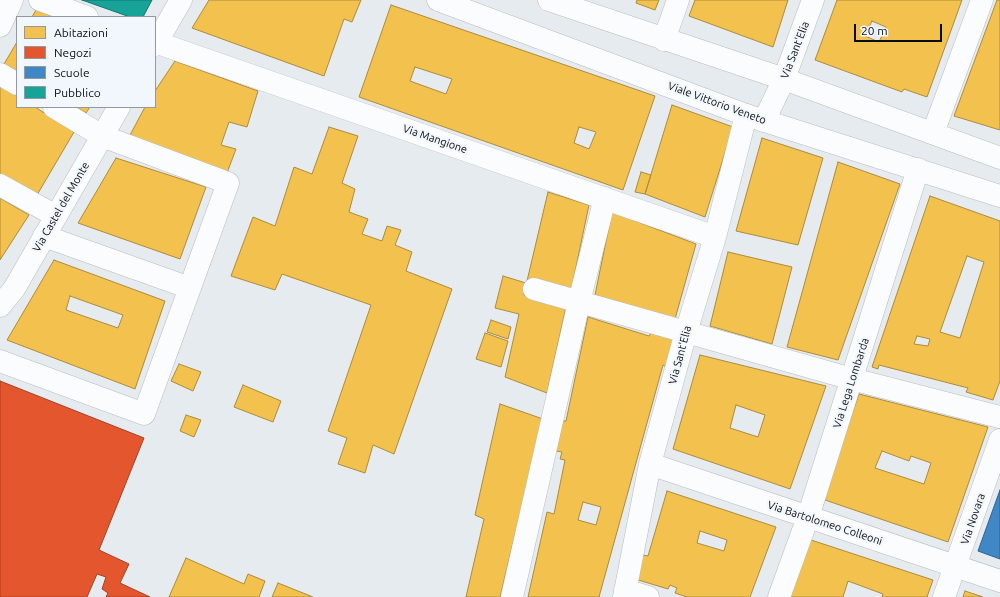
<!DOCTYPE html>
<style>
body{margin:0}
#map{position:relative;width:1000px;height:597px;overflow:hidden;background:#e6ebf0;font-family:Ubuntu,sans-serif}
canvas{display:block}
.legend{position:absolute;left:16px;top:16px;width:140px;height:92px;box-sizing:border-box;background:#f2f7fd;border:1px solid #95999e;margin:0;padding:5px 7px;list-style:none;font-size:12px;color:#0a0d10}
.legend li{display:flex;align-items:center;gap:8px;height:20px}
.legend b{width:20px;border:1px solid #95999e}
.scale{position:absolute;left:854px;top:24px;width:88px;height:18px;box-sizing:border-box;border:2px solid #0a0d10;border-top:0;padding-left:5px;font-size:12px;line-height:14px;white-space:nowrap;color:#0a0d10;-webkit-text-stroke:3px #f2f7fd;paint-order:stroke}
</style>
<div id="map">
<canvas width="1000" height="597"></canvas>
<ul class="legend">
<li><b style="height:11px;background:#f2c14e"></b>Abitazioni</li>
<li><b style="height:11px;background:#e4572e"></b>Negozi</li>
<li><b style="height:11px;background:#3f88c5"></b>Scuole</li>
<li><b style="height:11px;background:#17a398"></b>Pubblico</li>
</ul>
<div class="scale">20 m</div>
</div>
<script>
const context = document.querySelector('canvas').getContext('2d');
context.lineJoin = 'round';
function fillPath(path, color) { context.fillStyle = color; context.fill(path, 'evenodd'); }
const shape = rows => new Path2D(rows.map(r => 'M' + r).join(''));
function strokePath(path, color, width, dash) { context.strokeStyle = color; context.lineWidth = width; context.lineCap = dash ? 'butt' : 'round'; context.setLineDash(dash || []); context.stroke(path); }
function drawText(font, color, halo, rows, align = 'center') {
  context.font = font + ' Ubuntu,sans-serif'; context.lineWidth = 4; context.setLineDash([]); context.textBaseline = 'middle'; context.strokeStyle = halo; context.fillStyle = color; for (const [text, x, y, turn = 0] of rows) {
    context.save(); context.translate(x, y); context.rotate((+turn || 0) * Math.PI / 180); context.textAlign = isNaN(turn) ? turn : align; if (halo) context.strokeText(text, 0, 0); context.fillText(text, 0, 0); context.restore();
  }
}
const homes = shape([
 [209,0,361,0,352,22,344,19,324,76,192,28,209,0],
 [637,0,659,0,655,10,636,3,637,0],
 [695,0,788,0,773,47,689,16,695,0],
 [837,0,962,0,927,97,904,89,902,92,815,60,837,0],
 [872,21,886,27,879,42,865,36,872,21],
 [997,0,1000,0,1000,130,954,116,997,0],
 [391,5,655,96,623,190,359,97,391,5],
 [415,67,452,79,446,94,410,81,415,67],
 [579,127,596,132,589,149,574,143,579,127],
 [36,10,56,17,32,17,36,10],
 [17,42,17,71,4,64,17,42],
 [175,61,258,91,247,127,229,122,221,145,236,149,227,173,129,137,145,107,155,107,155,91,175,61],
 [0,85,17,96,17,107,35,107,74,132,37,195,0,174,0,85],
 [672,105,733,127,705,217,645,194,672,105],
 [76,107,90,107,86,113,76,107],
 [329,127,358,136,342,183,355,189,349,212,368,219,362,234,382,241,387,226,401,230,395,245,412,252,406,271,452,289,394,454,373,445,365,473,338,464,347,438,328,431,371,305,282,274,275,290,231,276,253,217,275,226,294,167,312,174,329,127],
 [762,138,823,158,798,245,736,231,762,138],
 [116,158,206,187,180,259,78,223,116,158],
 [838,162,900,184,838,360,787,347,838,162],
 [641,172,651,175,645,194,635,192,641,172],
 [548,192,589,205,571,291,527,281,548,192],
 [930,196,1000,221,1000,381,993,400,966,392,968,388,879,365,878,369,872,367,930,196],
 [967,256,984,262,960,338,940,332,967,256],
 [917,336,930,339,928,346,914,344,917,336],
 [0,198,29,215,0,260,0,198],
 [612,212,696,244,675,319,595,295,612,212],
 [728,252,792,267,772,344,710,326,728,252],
 [54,260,165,301,135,389,7,340,54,260],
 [70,296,123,315,118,328,66,310,70,296],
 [503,276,526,283,524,295,566,307,547,393,505,377,519,314,495,308,503,276],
 [588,317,649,336,651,333,674,339,667,367,663,365,599,597,528,597,547,512,554,514,565,460,560,459,562,452,556,451,563,421,566,421,588,317],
 [583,502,601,507,596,525,578,520,583,502],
 [491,320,511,327,508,339,487,332,491,320],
 [485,333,508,341,501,367,476,359,485,333],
 [700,355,826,386,790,489,673,449,700,355],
 [736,405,765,415,758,437,730,428,736,405],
 [179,364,201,372,193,391,171,381,179,364],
 [243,385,281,401,273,422,234,407,243,385],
 [859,394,988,427,948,542,822,499,859,394],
 [882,451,909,461,911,456,931,463,924,484,875,468,882,451],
 [500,404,543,419,500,597,466,597,484,519,475,515,500,404],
 [186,415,201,420,194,437,180,431,186,415],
 [667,491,776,527,750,597,687,597,675,593,677,588,670,585,668,589,635,579,643,555,648,556,667,491],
 [700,531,727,540,724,551,697,543,700,531],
 [808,539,933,580,927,597,882,597,883,594,848,581,843,597,786,597,808,539],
 [186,558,244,584,248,574,265,581,259,597,169,597,186,558],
 [278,583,313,597,272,597,278,583],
 [965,591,983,597,963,597,965,591]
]);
const shops = shape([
 [0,381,144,438,99,550,129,564,120,583,150,597,106,597,108,593,102,589,106,577,97,574,87,597,0,597,0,381]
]);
const schools = shape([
 [1000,490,1000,559,978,551,1000,490]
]);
const public = shape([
 [82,0,152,0,143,17,130,17,82,0]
]);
const minor = shape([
 [40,0,87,17],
 [0,26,12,0],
 [664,40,678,0],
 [155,42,715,237],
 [0,74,17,84],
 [764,121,784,79,813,0],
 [933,133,982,0],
 [0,185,56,216],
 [44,236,190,288],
 [534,289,852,379,1000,417],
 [0,361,144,414,228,183,102,136,54,107],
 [650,464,1000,581],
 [625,590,648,597],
 [512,597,579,302,605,198],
 [624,597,650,464,686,332,715,237,746,115],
 [779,597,808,517,918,169],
 [944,597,1000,440]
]);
const secondary = shape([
 [438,0,746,115,1000,196],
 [549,0,784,79,1000,158],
 [155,45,181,0],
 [0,306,14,289,119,107]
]);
const streetNames = [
 ["Via Sant'Elia",795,50,-69],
 ["Viale Vittorio Veneto",717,103,20],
 ["Via Mangione",435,139,19],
 ["Via Castel del Monte",61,207,-60],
 ["Via Sant'Elia",680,355,-75],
 ["Via Lega Lombarda",851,383,-72],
 ["Via Novara",973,519,-71],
 ["Via Bartolomeo Colleoni",825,523,18]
];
fillPath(homes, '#f2c14e');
strokePath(homes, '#ac8b3b', 1);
fillPath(shops, '#e4572e');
strokePath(shops, '#a34125', 1);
fillPath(schools, '#3f88c5');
strokePath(schools, '#2f638f', 1);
fillPath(public, '#17a398');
strokePath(public, '#13766f', 1);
strokePath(minor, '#b8bcc0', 23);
strokePath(secondary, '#b8bcc0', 23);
strokePath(minor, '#fbfcfd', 22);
strokePath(secondary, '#fbfcfd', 22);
drawText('11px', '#0a0d10', '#f2f7fd', streetNames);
</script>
